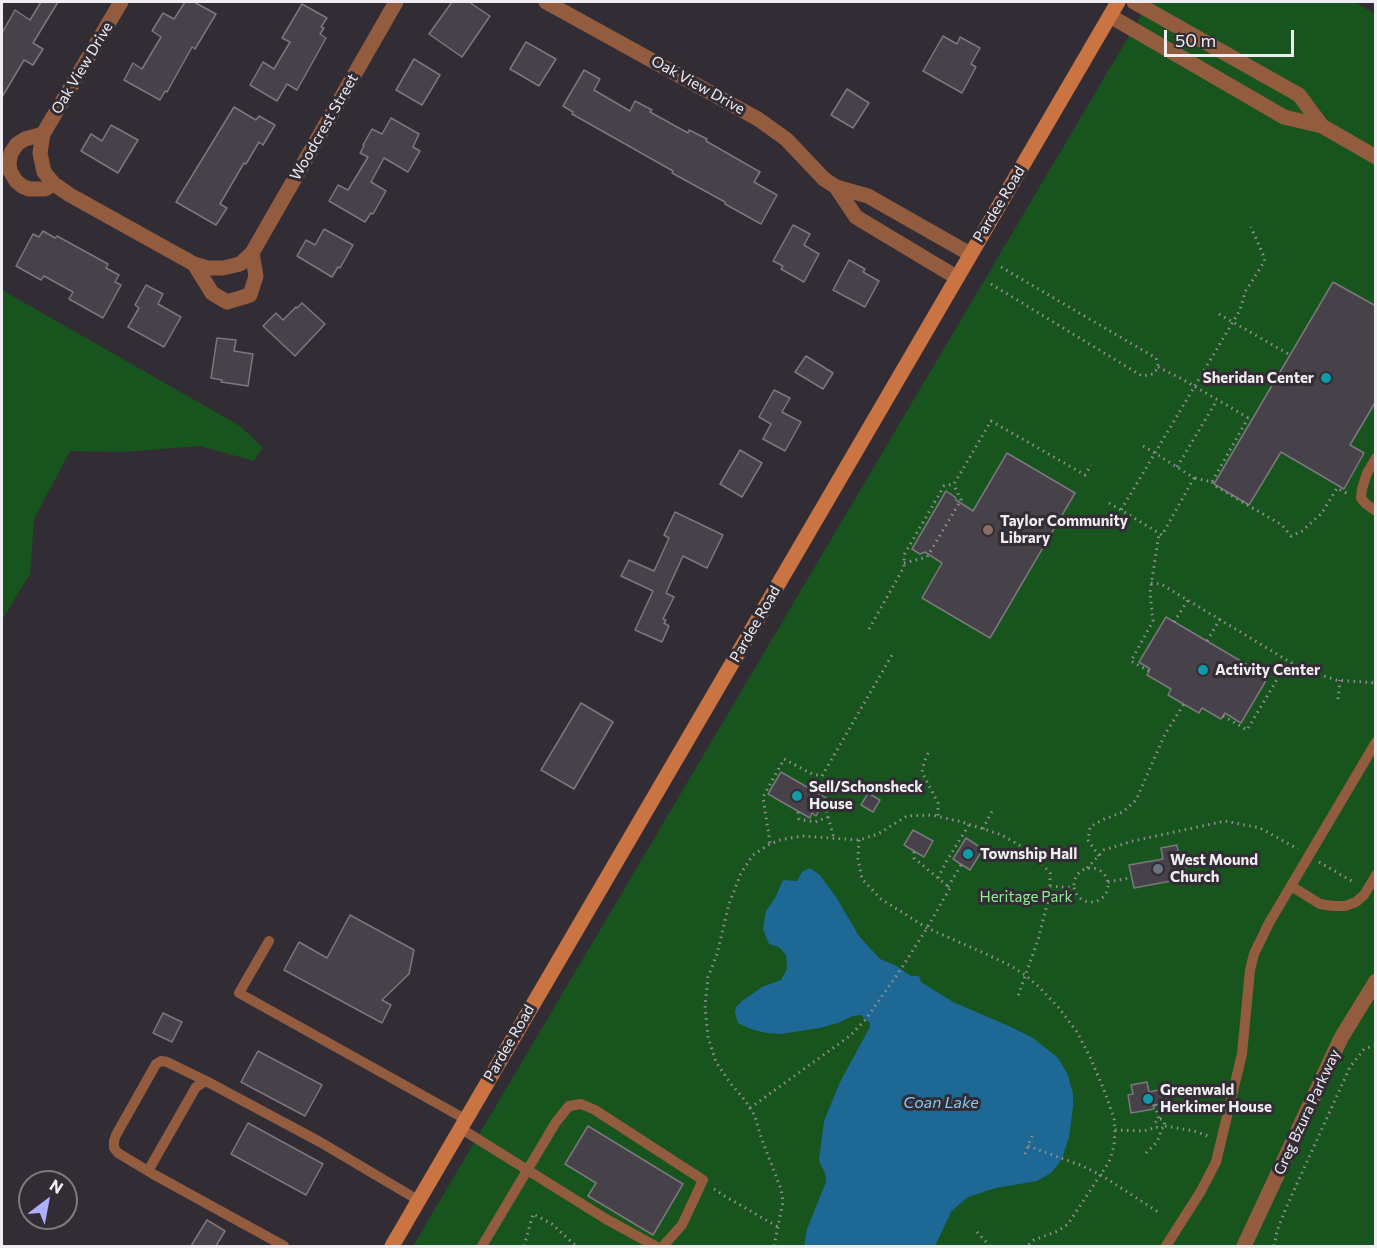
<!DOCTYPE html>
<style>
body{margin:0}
#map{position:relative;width:1377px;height:1248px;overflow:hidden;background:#322d34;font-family:Commissioner,sans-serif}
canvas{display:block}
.frame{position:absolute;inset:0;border:3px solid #f0edf2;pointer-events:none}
.north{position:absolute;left:18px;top:1170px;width:60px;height:60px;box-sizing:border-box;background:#322d34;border:2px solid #7e7a80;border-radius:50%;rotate:32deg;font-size:16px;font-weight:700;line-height:24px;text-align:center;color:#f0edf2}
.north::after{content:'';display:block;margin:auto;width:21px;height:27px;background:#adaffb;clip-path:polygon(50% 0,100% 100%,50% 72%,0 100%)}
.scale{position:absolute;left:1164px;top:30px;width:130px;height:27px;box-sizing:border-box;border:3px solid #f0edf2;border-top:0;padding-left:8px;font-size:18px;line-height:21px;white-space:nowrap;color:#f0edf2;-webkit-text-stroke:4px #322d34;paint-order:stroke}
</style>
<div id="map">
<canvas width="1377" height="1248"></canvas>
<div class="frame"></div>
<div class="north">N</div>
<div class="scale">50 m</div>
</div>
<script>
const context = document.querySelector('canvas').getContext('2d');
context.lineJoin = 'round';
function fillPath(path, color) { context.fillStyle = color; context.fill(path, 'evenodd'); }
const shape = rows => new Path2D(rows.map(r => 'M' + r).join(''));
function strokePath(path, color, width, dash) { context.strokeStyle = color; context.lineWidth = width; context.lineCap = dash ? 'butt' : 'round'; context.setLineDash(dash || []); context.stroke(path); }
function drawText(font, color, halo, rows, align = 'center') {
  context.font = font + ' Commissioner,sans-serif'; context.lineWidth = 6; context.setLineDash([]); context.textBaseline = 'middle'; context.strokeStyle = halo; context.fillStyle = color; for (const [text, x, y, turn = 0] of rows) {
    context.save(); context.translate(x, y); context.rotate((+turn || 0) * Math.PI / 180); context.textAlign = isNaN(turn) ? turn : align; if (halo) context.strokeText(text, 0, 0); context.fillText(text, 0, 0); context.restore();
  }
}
const green = shape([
 [1149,2,1355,2,1375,14,1375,1246,413,1246],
 [2,290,240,426,263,448,254,461,200,446,124,452,70,451,34,519,30,574,2,620]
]);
const water = shape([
 [810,868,820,875,836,897,859,936,880,959,895,965,911,976,919,976,921,982,953,1002,1011,1027,1033,1038,1058,1058,1068,1075,1073,1094,1073,1107,1069,1137,1062,1159,1051,1173,1037,1181,996,1188,968,1197,955,1208,951,1212,935,1246,804,1246,807,1229,826,1182,825,1174,819,1160,824,1121,840,1082,870,1027,870,1023,861,1015,853,1016,838,1023,819,1028,781,1034,767,1033,754,1030,742,1025,738,1023,735,1013,736,1007,742,1001,762,987,781,980,787,969,786,955,779,947,769,944,763,929,766,911,775,898,783,880,797,881,802,872]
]);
const building = shape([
 [41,2,58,2,33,43,43,49,33,65,24,60,2,97,2,33,15,10,30,20,41,2],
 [185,2,194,2,216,14,195,49,192,47,167,92,165,91,160,100,124,80,133,63,142,69,161,37,152,31,163,13,174,19,185,2],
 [452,2,469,2,490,16,462,57,429,34,452,2],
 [302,4,327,18,321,27,324,28,320,34,326,38,297,90,287,84,277,101,250,85,263,62,274,69,290,42,282,38,302,4],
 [943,36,957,44,960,37,980,48,971,64,976,67,962,93,923,71,943,36],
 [526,42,556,59,539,86,510,69,526,42],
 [414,59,440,75,422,105,396,90,414,59],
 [584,70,600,79,594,90,630,111,635,101,652,110,650,112,688,133,689,130,707,139,706,141,760,172,754,182,777,195,761,224,725,204,725,202,672,173,673,171,572,114,573,112,563,106,584,70],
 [847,89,869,103,853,128,831,115,847,89],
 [234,107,256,120,259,116,275,125,263,145,259,142,246,164,244,163,220,204,227,208,216,225,176,202,234,107],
 [391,118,419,134,413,147,420,151,408,172,384,158,371,182,386,191,373,214,371,213,365,222,329,201,338,185,348,190,368,157,360,153,364,146,363,145,372,129,382,134,391,118],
 [111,125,138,140,118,173,81,151,91,134,102,141,111,125],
 [793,225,810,234,804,245,819,254,804,282,781,269,783,266,773,261,793,225],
 [324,229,353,245,340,268,338,267,332,277,297,256,306,240,315,245,324,229],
 [43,231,55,238,57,236,108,264,106,268,119,275,115,282,121,285,103,318,69,299,73,292,44,276,41,280,16,266,33,234,39,237,43,231],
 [849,260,865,269,863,272,879,281,865,307,833,290,849,260],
 [1333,282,1376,306,1376,401,1350,445,1364,453,1344,489,1281,452,1249,505,1214,484,1333,282],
 [146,285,163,294,158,304,181,317,164,347,128,327,139,308,135,305,146,285],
 [302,303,325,324,295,356,263,326,276,313,283,320,296,307,297,308,302,303],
 [217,338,236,340,234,351,253,354,248,386,221,382,222,380,211,378,217,338],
 [806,356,833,373,823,389,795,372,806,356],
 [774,390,790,398,782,412,801,422,785,451,763,439,771,424,759,417,774,390],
 [740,450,762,463,742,497,720,484,740,450],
 [1007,453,1075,493,990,638,922,598,942,563,925,552,920,554,912,549,946,491,955,497,956,500,973,511,1007,453],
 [675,512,723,535,707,568,683,556,666,593,674,597,663,619,666,620,664,623,669,626,662,642,635,630,653,591,621,576,629,560,654,571,669,538,664,535,675,512],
 [1166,617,1268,677,1241,723,1225,713,1221,719,1202,708,1199,713,1168,695,1171,689,1147,675,1150,669,1139,662,1166,617],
 [581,703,613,722,574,789,541,770,581,703],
 [781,772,826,798,816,816,812,813,810,818,768,794,781,772],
 [868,793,880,800,873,812,861,805,868,793],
 [913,830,933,841,924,857,904,845,913,830],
 [966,838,983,849,970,870,953,859,966,838],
 [1177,845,1179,856,1183,855,1187,878,1134,888,1129,865,1163,859,1161,848,1177,845],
 [350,915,414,950,409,974,382,1000,391,1005,382,1023,284,970,299,942,327,958,350,915],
 [163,1013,182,1022,172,1042,153,1033,163,1013],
 [258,1051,322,1085,305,1116,241,1082,258,1051],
 [1147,1082,1149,1092,1164,1089,1167,1103,1153,1105,1154,1109,1131,1113,1128,1095,1133,1094,1131,1085,1147,1082],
 [248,1123,323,1164,306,1195,231,1154,248,1123],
 [588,1126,683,1184,653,1235,588,1196,596,1183,565,1164,588,1126],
 [207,1220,225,1231,216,1246,191,1246,207,1220]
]);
const path = shape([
 [991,284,1142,376,1153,374,1157,369,1158,364,1156,358,1001,267],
 [1219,314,1290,355],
 [1158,367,1182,379,1252,420],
 [1143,446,1155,453,1194,478,1162,535,1121,510,1155,453,1240,310,1245,292,1264,262,1265,259,1251,227],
 [1177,467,1217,400],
 [1195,478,1212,482,1248,418],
 [1212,482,1215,486,1282,525,1291,536,1302,531,1322,513,1337,488,1348,494],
 [1109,503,1121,510],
 [904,563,927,557,961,500,954,485],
 [1151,583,1161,584,1300,668,1336,680,1376,683],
 [1174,622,1188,600],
 [869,629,904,567,904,555,944,486,954,484,991,421,1085,475,1091,465],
 [1207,641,1220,619],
 [1149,671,1131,661,1153,621,1150,592,1159,534],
 [1338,699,1340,680],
 [1223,716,1247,730,1288,661],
 [928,753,924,763,922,772,938,803,938,816],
 [798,812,799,819,815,822,828,817,826,811],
 [828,817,834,838],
 [983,829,992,811],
 [859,840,858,859,862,879,881,899,927,928,984,953,1011,966,1025,975,1039,987,1059,1008,1077,1032,1090,1057,1104,1090,1114,1118,1115,1130,1114,1146,1109,1162,1068,1224,1058,1231,1034,1240,1027,1246],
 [770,843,763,797,784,759,812,774,822,776,892,655],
 [1099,856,1088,840,1090,827,1102,820,1123,812,1136,800,1165,734,1184,704],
 [1319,862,1355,883],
 '1074 885a17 17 0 1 1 34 0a17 17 0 1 1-34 0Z',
 [1087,868,1104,850,1133,841,1225,821,1260,828,1298,849],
 [938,878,946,862,969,825],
 [1108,882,1129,878],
 [1050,886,1074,888],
 [948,887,961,865],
 [1155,1105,1159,1120],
 [750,1108,851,1035,866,1019,901,969,927,928,950,888,914,858,914,851],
 [1165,1126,1194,1131,1208,1136],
 [1115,1130,1144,1131,1156,1127,1161,1129,1165,1126,1164,1122,1161,1119,1157,1120,1155,1123,1156,1127],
 [1028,1146,1080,1165,1101,1175,1160,1213],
 [1146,1153,1157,1142,1160,1135,1161,1129],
 [1025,1154,1032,1136],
 [714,1189,723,1195,778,1227],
 [977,1232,990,1246],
 [524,1246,533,1214,552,1224,576,1246],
 [774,1246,783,1202,781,1189,761,1137,755,1116,744,1099,731,1084,716,1062,708,1037,705,1006,708,977,717,954,729,904,741,873,753,855,770,844,780,840,802,836,859,840,878,834,907,816,932,815,962,822,1002,835,1034,854,1050,873,1050,893,1038,940,1017,999],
 [1274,1246,1277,1231,1286,1208,1350,1067,1364,1049,1376,1045]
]);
const service = shape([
 [1376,458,1367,473,1362,489,1361,498,1366,504,1376,511],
 [1291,886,1320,904,1333,906,1345,906,1356,902,1364,895,1376,875],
 [269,941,239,993,465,1119],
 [460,1128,606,1219,655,1246],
 [148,1171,196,1087,206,1081],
 [284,1246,153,1174,118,1153,114,1148,114,1141,116,1135,156,1064,161,1061,167,1062,206,1081,320,1142,418,1200],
 [482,1246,556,1122,569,1106,581,1104,595,1110,703,1180,682,1225,663,1246],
 [1166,1246,1201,1191,1216,1162,1242,1054,1250,970,1254,954,1269,923,1376,742]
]);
const minor = shape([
 [121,2,43,134,40,153,44,172,54,184,70,195,194,264,207,268,223,268,240,264,252,253,396,2],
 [546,2,758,119,786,139,824,179,836,187],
 [1134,2,1299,95,1322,126],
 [1110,16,1284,117,1322,126,1376,157],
 [43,134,25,139,17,144,11,153,9,162,10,171,16,181,22,186,29,189,45,189,54,184],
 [194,264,212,293,227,302,250,295,256,276,252,253],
 [956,277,856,217,836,187,868,196,970,254],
 [1244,1246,1341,1038,1376,981]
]);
const secondary = shape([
 [392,1246,1118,2]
]);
const markers = [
 [1326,378,6,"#0f9aa8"],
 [988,530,6,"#8d6e63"],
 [1203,670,6,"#0f9aa8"],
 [797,796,6,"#0f9aa8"],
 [968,854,6,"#0f9aa8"],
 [1158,869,6,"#6b7280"],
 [1148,1099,6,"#0f9aa8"]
];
const streetNames = [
 ["Oak View Drive",82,68,-59],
 ["Oak View Drive",698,85,29],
 ["Woodcrest Street",324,127,-60],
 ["Pardee Road",999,204,-59],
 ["Pardee Road",755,624,-60],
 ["Pardee Road",509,1043,-60],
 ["Greg Bzura Parkway",1307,1112,-65]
];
const poiNames = [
 ["Sheridan Center",1314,378,"right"],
 ["Taylor Community",1000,521],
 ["Library",1000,538],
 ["Activity Center",1215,670],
 ["Sell/Schonsheck",809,787],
 ["House",809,804],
 ["Township Hall",980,854],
 ["West Mound",1170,860],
 ["Church",1170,877],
 ["Greenwald",1160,1090],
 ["Herkimer House",1160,1107]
];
const parkNames = [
 ["Heritage Park",1026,897]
];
const waterNames = [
 ["Coan Lake",941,1103]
];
fillPath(green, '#18541e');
fillPath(water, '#1e6895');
fillPath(building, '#47424a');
strokePath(building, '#7c777f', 1.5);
strokePath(path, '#918d93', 3, [1.5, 4.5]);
strokePath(service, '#935c3f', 10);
strokePath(minor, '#935c3f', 15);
strokePath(secondary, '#ca7343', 15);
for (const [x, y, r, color] of markers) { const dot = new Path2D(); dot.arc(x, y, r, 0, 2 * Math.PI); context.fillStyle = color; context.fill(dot); strokePath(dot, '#322d34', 2); }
drawText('15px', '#f0edf2', '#322d34', streetNames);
drawText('bold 15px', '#f0edf2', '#322d34', poiNames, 'left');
drawText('15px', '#8eee91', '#322d34', parkNames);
drawText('italic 16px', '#86c7f5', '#322d34', waterNames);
</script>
